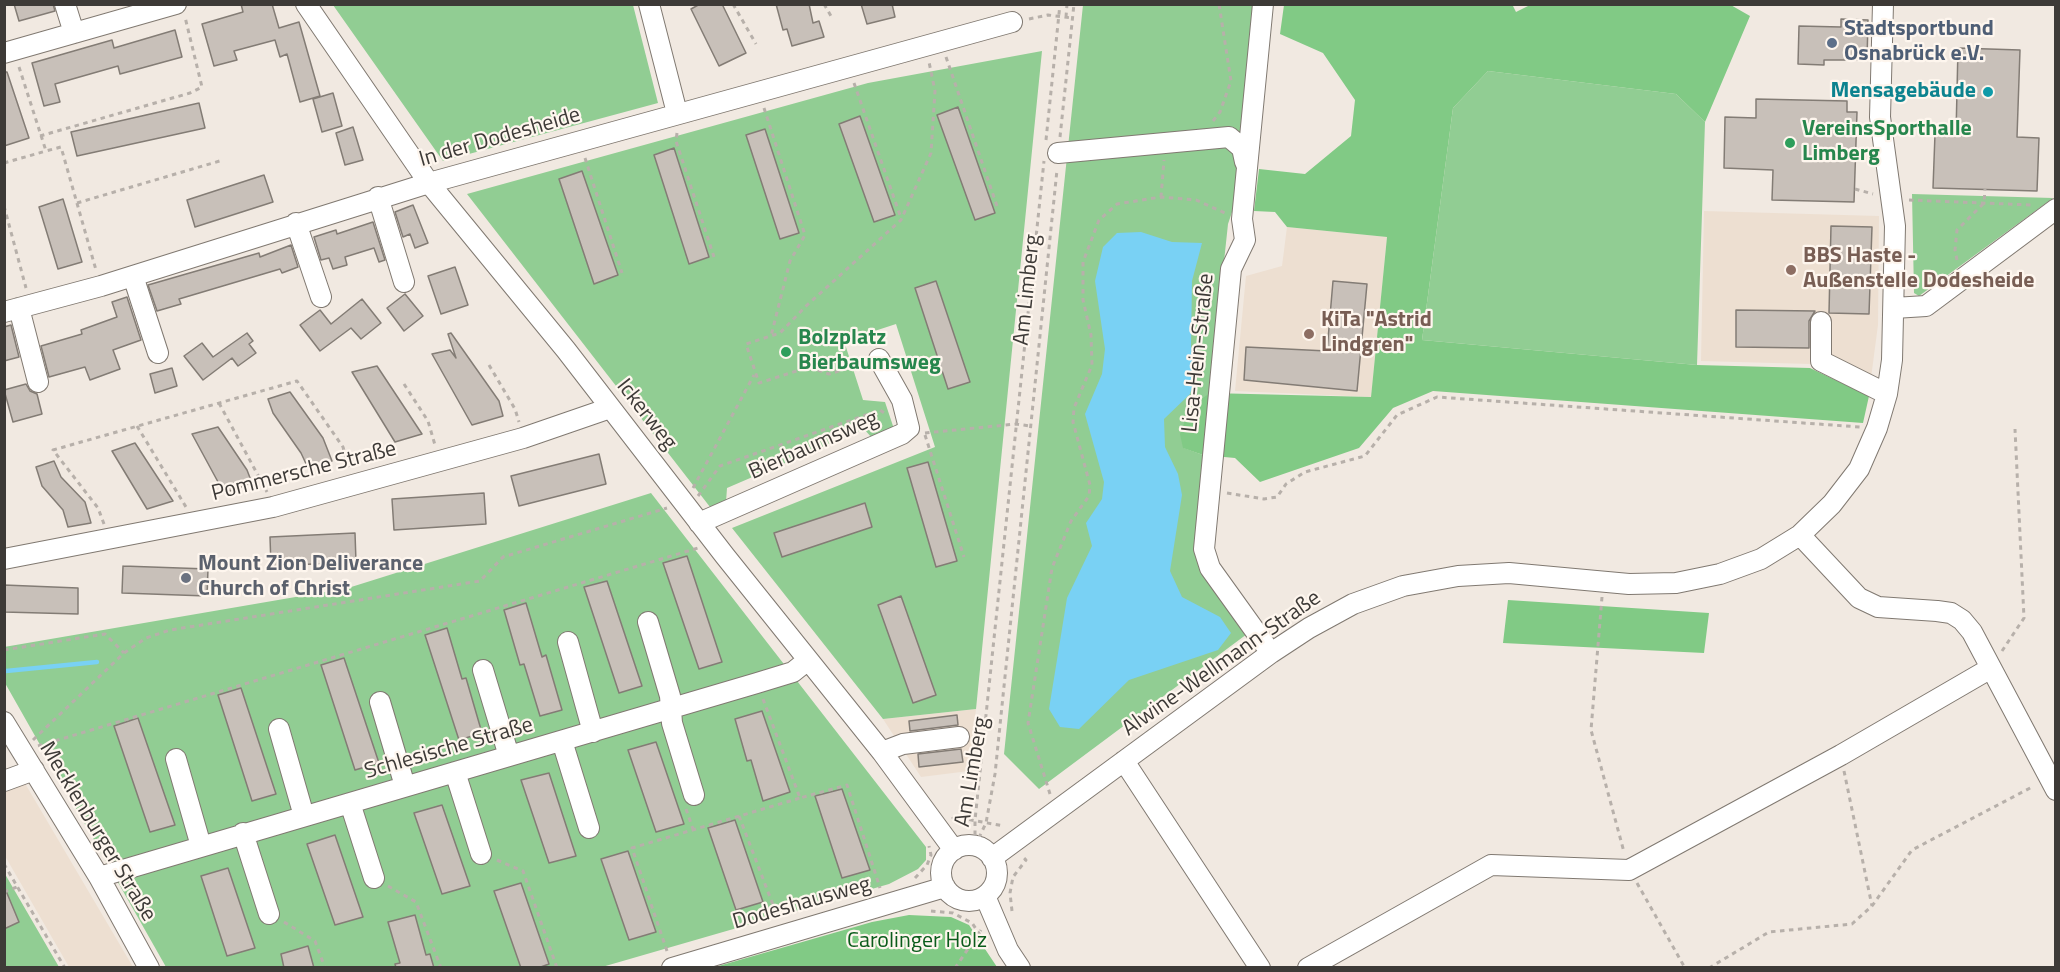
<!DOCTYPE html>
<meta charset="utf-8">
<style>
body{margin:0}
#map{position:relative;width:2060px;height:972px;overflow:hidden;background:#f1e9e1;font-family:"Titillium Web",sans-serif}
canvas{display:block}
.frame{position:absolute;inset:0;border:6px solid #3d3a37;pointer-events:none}
</style>
<div id="map">
<canvas width="2060" height="972"></canvas>
<div class="frame"></div>
</div>
<script>
const context = document.querySelector('canvas').getContext('2d');
context.lineJoin = 'round';
function fillPath(path, color) { context.fillStyle = color; context.fill(path, 'evenodd'); }
const shape = rows => new Path2D(rows.map(r => 'M' + r).join(''));
function strokePath(path, color, width, dash) { context.strokeStyle = color; context.lineWidth = width; context.lineCap = dash ? 'butt' : 'round'; context.setLineDash(dash || []); context.stroke(path); }
function drawText(font, color, halo, rows, align = 'center') {
  context.font = font + ' "Titillium Web",sans-serif'; context.lineWidth = 4.5; context.setLineDash([]); context.textBaseline = 'middle'; context.strokeStyle = halo; context.fillStyle = color; for (const [text, x, y, turn = 0] of rows) {
    context.save(); context.translate(x, y); context.rotate((+turn || 0) * Math.PI / 180); context.textAlign = isNaN(turn) ? turn : align; if (halo) context.strokeText(text, 0, 0); context.fillText(text, 0, 0); context.restore();
  }
}
const built = shape([
 [1704,211,1879,216,1878,325,1869,393,1811,364,1701,361],
 [1287,227,1387,237,1371,397,1235,391,1246,276,1282,266],
 [976,709,969,771,921,777,883,719],
 [23,780,133,967,69,967,5,856,4,788]
]);
const green = shape([
 [333,5,633,5,658,103,443,161],
 [1083,5,1257,5,1233,209,1228,224,1210,393,1184,448,1203,455,1196,553,1247,634,1039,789,1004,754],
 [1042,51,976,709,883,719,732,528,935,447,896,324,844,341,863,400,885,402,894,429,872,438,864,429,727,488,726,502,710,507,467,194,868,83],
 [1488,71,1676,94,1705,122,1697,365,1422,340,1453,108],
 [1912,194,2053,198,1919,296,1914,293],
 [651,493,926,847,926,860,918,869,889,884,602,967,166,967,5,683,4,647,348,588],
 [5,874,59,967,5,967]
]);
const forest = shape([
 [1512,4,1516,12,1532,4,1729,4,1750,16,1705,122,1676,94,1488,71,1453,108,1422,340,1697,365,1810,368,1869,396,1863,423,1433,391,1393,408,1359,448,1260,482,1235,458,1203,455,1183,448,1180,434,1190,407,1210,393,1371,397,1387,237,1287,227,1275,212,1254,211,1259,169,1305,174,1351,136,1355,100,1323,53,1280,34,1284,5],
 [1508,600,1709,613,1704,653,1503,643],
 [909,915,951,917,969,925,997,967,715,967,872,922]
]);
const water = shape([
 [1141,232,1172,242,1202,243,1192,281,1191,346,1196,375,1190,394,1164,419,1165,447,1178,474,1182,495,1170,571,1182,597,1220,617,1231,633,1218,650,1129,680,1079,729,1060,727,1049,709,1067,598,1092,546,1086,523,1102,499,1104,482,1085,414,1102,374,1105,349,1095,281,1103,247,1117,233]
]);
const stream = shape([
 [6,671,97,662]
]);
const building = shape([
 [14,4,53,4,55,11,19,21,14,4],
 [241,4,272,4,279,28,299,22,320,96,300,102,287,54,280,57,275,40,234,51,237,60,214,66,202,24,243,12,241,4],
 [700,4,722,4,746,53,719,66,691,9,700,4],
 [776,4,809,4,813,23,819,21,824,37,792,46,787,29,783,30,776,4],
 [861,4,892,4,895,17,867,24,861,4],
 [1841,19,1868,20,1867,60,1824,60,1824,65,1798,64,1799,26,1841,27,1841,19],
 [175,30,182,57,120,74,118,66,55,84,60,102,44,106,32,63,112,40,114,48,175,30],
 [1958,48,2020,50,2017,137,2039,138,2037,191,1933,188,1935,134,1956,134,1958,48],
 [4,72,7,72,29,138,4,146,4,72],
 [333,93,342,126,322,132,313,99,333,93],
 [1756,99,1847,101,1847,112,1857,112,1854,202,1772,200,1773,170,1724,168,1725,117,1756,118,1756,99],
 [199,103,205,128,77,156,71,132,199,103],
 [958,107,995,213,975,220,937,115,958,107],
 [860,116,895,215,874,222,839,124,860,116],
 [353,127,363,160,345,165,336,133,353,127],
 [765,129,799,233,780,239,746,135,765,129],
 [674,148,709,257,689,264,654,155,674,148],
 [582,171,618,275,594,284,559,179,582,171],
 [264,175,273,202,195,227,187,200,264,175],
 [63,199,82,262,58,269,39,207,63,199],
 [413,205,428,243,415,248,410,234,403,237,395,212,413,205],
 [373,222,385,260,379,262,374,248,345,257,347,265,333,269,329,258,321,260,314,237,336,230,337,234,373,222],
 [1831,226,1872,227,1869,314,1829,313,1831,226],
 [291,245,298,267,282,273,280,269,179,299,181,304,157,311,148,285,259,253,260,257,291,245],
 [455,267,468,305,441,314,428,276,455,267],
 [936,281,970,382,948,389,915,288,936,281],
 [1333,281,1367,284,1357,391,1244,380,1246,347,1327,351,1333,281],
 [405,294,423,316,404,331,387,308,405,294],
 [127,297,141,340,113,350,120,369,90,380,85,367,49,377,41,346,82,334,81,330,117,317,112,302,127,297],
 [362,299,381,323,361,339,351,328,320,351,300,325,320,310,331,324,362,299],
 [1736,310,1815,311,1809,321,1809,348,1736,347,1736,310],
 [11,325,19,357,4,361,4,327,11,325],
 [247,333,253,341,249,344,256,353,238,366,232,358,203,380,184,356,202,343,213,357,247,333],
 [451,333,499,401,503,416,472,425,432,354,450,350,456,358,448,334,451,333],
 [377,366,422,434,395,442,352,372,377,366],
 [172,368,177,386,155,393,150,374,172,368],
 [26,384,30,391,37,394,42,414,13,422,4,390,26,384],
 [290,392,323,438,332,461,308,468,301,453,273,413,268,399,290,392],
 [218,427,247,470,252,483,224,493,192,434,218,427],
 [135,443,173,501,147,509,112,451,135,443],
 [599,454,606,484,519,506,511,476,599,454],
 [54,461,61,477,85,502,91,523,68,527,63,510,42,486,36,467,54,461],
 [928,462,957,561,936,567,907,468,928,462],
 [484,493,486,524,394,530,392,499,484,493],
 [865,503,872,527,782,557,774,533,865,503],
 [355,533,356,562,271,566,270,537,355,533],
 [687,556,722,662,699,669,663,563,687,556],
 [123,566,208,569,207,596,122,593,123,566],
 [607,581,642,686,619,693,584,587,607,581],
 [4,585,78,588,78,614,4,612,4,585],
 [901,596,936,695,913,703,878,605,901,596],
 [526,603,542,657,546,655,562,710,540,716,524,664,520,665,504,610,526,603],
 [447,628,462,679,466,678,482,733,459,740,425,635,447,628],
 [344,658,379,763,355,770,321,665,344,658],
 [241,688,276,794,252,801,218,695,241,688],
 [762,711,790,792,763,801,751,760,747,761,735,719,762,711],
 [957,715,958,725,910,731,909,721,957,715],
 [138,718,175,825,150,832,114,726,138,718],
 [656,742,684,824,656,832,628,750,656,742],
 [961,749,963,762,919,767,918,754,961,749],
 [549,773,576,856,549,863,521,780,549,773],
 [842,789,870,870,842,878,815,796,842,789],
 [442,805,470,886,442,894,414,813,442,805],
 [735,820,763,902,736,910,708,828,735,820],
 [335,835,363,917,335,925,307,844,335,835],
 [628,851,656,932,629,940,601,859,628,851],
 [228,868,255,948,227,956,201,876,228,868],
 [521,883,549,964,538,968,521,968,494,891,521,883],
 [4,886,19,922,4,929,4,886],
 [415,915,426,955,430,954,434,968,396,968,395,964,400,963,388,922,415,915],
 [308,946,314,968,284,968,281,954,308,946]
]);
const path = shape([
 [733,4,756,44],
 [824,4,831,16],
 [1066,17,1067,4],
 [1029,19,1048,15,1072,18],
 [946,57,998,209],
 [19,67,46,151,61,147,96,270],
 [854,83,901,218],
 [764,108,805,235,790,261,771,336],
 [1213,121,1220,112,1231,81,1219,4],
 [677,133,676,141,714,257],
 [40,136,190,93,202,87,185,17],
 [1060,137,1074,4],
 [1046,140,1060,4],
 [585,158,622,273],
 [4,163,46,151],
 [1855,189,1873,194],
 [1161,197,1164,160],
 [1909,200,2031,205],
 [77,203,223,160],
 [4,206,26,288],
 [1957,260,1955,250,1957,230,1984,203,1985,189],
 [865,363,829,374,809,367,759,383,746,344,780,333,805,307,901,220,931,153,935,91,929,62],
 [489,365,515,409,519,422],
 [404,384,428,421,435,445],
 [219,403,267,492],
 [137,426,186,507],
 [925,433,1016,424,1030,426],
 [925,435,964,557],
 [693,488,754,375],
 [1227,493,1264,499,1277,497,1286,484,1305,472,1365,456,1397,415,1437,397,1860,427],
 [698,496,720,466,880,410,887,415],
 [104,524,98,508,53,450,297,381,343,447,349,468],
 [1602,597,1591,730,1624,852],
 [4,650,105,634,124,653],
 [2002,651,2024,618,2015,429],
 [763,699,800,798,847,785,880,888],
 [33,740,124,653,146,638,170,630,480,581,503,557,667,508],
 [38,746,698,548],
 [1844,771,1872,906],
 [1050,794,1028,723,1052,568,1071,521,1089,496,1090,485,1073,422,1074,408,1092,365,1091,335,1083,300,1083,262,1099,220,1117,204,1161,197,1196,200,1225,213],
 [686,809,693,829],
 [739,816,778,918],
 [952,819,955,817,1004,826],
 [975,844,975,820,1044,161],
 [975,846,986,823,995,774,1057,170],
 [497,860,523,871,557,968],
 [4,864,65,968],
 [915,878,927,865,931,855,929,846],
 [1637,883,1685,968],
 [388,886,416,902,441,968],
 [4,892,17,887],
 [931,911,953,913,972,923,982,938],
 [1012,911,1010,893,1013,877,1026,860,1023,857],
 [284,922,315,941,325,968],
 [667,951,632,848,800,798],
 [955,968,981,930],
 [1709,968,1769,932,1852,924,1872,906,1912,850,2034,786]
]);
const minor = shape([
 [65,4,74,33],
 [306,4,429,183,566,350,725,556,882,752,954,850],
 [649,4,677,113],
 [1263,4,1242,219,1245,240,1231,269,1204,549,1210,568,1271,653],
 [4,53,176,4],
 [1058,153,1229,137,1242,148,1245,162],
 [378,197,404,282],
 [296,223,321,297],
 [133,276,158,353],
 [19,308,38,382],
 [1894,308,1926,306,2056,209],
 [4,312,101,286,429,183,1012,22],
 [1821,322,1821,361,1887,394],
 [699,523,902,434,909,428,902,400,879,359],
 [1800,535,1859,598,1878,607,1937,611,1951,613,1962,620,1972,632,2056,790],
 [4,559,273,507,523,438,610,408],
 [648,622,670,696,672,723,694,795],
 [568,642,593,732],
 [483,670,509,756],
 [380,702,405,786],
 [4,722,99,877,149,968],
 [279,729,304,816],
 [562,741,589,828],
 [882,752,903,744,959,737],
 [176,759,201,846],
 [1124,761,1260,968],
 [455,772,481,854],
 [4,781,34,770],
 [350,803,374,878],
 [243,833,269,914],
 '941 873a28 28 0 1 1 56 0a28 28 0 1 1-56 0Z',
 [992,858,1271,653,1309,628,1353,604,1403,586,1458,576,1509,573,1629,584,1676,583,1720,574,1761,559,1800,535,1832,504,1859,469,1877,428,1887,394,1892,360,1895,226,1880,117,1883,4],
 [99,877,757,683,793,672,808,660],
 [985,896,1008,950,1020,968],
 [672,968,945,887],
 [1308,968,1491,865,1629,870,1841,755,1991,668]
]);
const markers = [
 [1832,43,6,"#5c6f8a"],
 [1988,92,6,"#0f9aa8"],
 [1790,143,6,"#2e9e5b"],
 [1791,270,6,"#8d6e63"],
 [1309,334,6,"#8d6e63"],
 [786,352,6,"#2e9e5b"],
 [186,578,6,"#6b7280"]
];
const serviceNames = [
 ["Stadtsportbund",1844,30],
 ["Osnabrück e.V.",1844,55]
];
const cultureNames = [
 ["Mensagebäude",1976,92]
];
const leisureNames = [
 ["VereinsSporthalle",1802,130],
 ["Limberg",1802,155],
 ["Bolzplatz",798,339],
 ["Bierbaumsweg",798,364]
];
const streetNames = [
 ["In der Dodesheide",500,138,-16],
 ["Am Limberg",1028,290,-84],
 ["Lisa-Hein-Straße",1199,353,-84],
 ["Ickerweg",646,415,52],
 ["Bierbaumsweg",814,446,-24],
 ["Pommersche Straße",304,472,-14],
 ["Alwine-Wellmann-Straße",1222,664,-35],
 ["Schlesische Straße",449,749,-16],
 ["Am Limberg",973,772,-80],
 ["Mecklenburger Straße",97,832,59],
 ["Dodeshausweg",802,904,-16]
];
const educationNames = [
 ["BBS Haste -",1803,257],
 ["Außenstelle Dodesheide",1803,282],
 ["KiTa \"Astrid",1321,321],
 ["Lindgren\"",1321,346]
];
const worshipNames = [
 ["Mount Zion Deliverance",198,565],
 ["Church of Christ",198,590]
];
const parkNames = [
 ["Carolinger Holz",917,942]
];
fillPath(built, '#eddfd1');
fillPath(green, '#91cd93');
fillPath(forest, '#81ca85');
fillPath(water, '#79d1f4');
strokePath(stream, '#79d1f4', 4.5);
fillPath(building, '#c8c0b9');
strokePath(building, '#837c75', 1.5);
strokePath(minor, '#807971', 22);
strokePath(path, '#b7b0aa', 3, [4.5, 4.5]);
strokePath(minor, '#fff', 20);
for (const [x, y, r, color] of markers) { const dot = new Path2D(); dot.arc(x, y, r, 0, 2 * Math.PI); context.fillStyle = color; context.fill(dot); strokePath(dot, '#fef6ee', 2); }
drawText('bold 22px', '#4e5e75', '#fef6ee', serviceNames, 'left');
drawText('bold 22px', '#0d838f', '#fef6ee', cultureNames, 'right');
drawText('bold 22px', '#27864d', '#fef6ee', leisureNames, 'left');
drawText('22px', '#3d3a37', '#fef6ee', streetNames);
drawText('bold 22px', '#785e54', '#fef6ee', educationNames, 'left');
drawText('bold 22px', '#5b616d', '#fef6ee', worshipNames, 'left');
drawText('22px', '#0b5c1b', '#fef6ee', parkNames);
</script>
